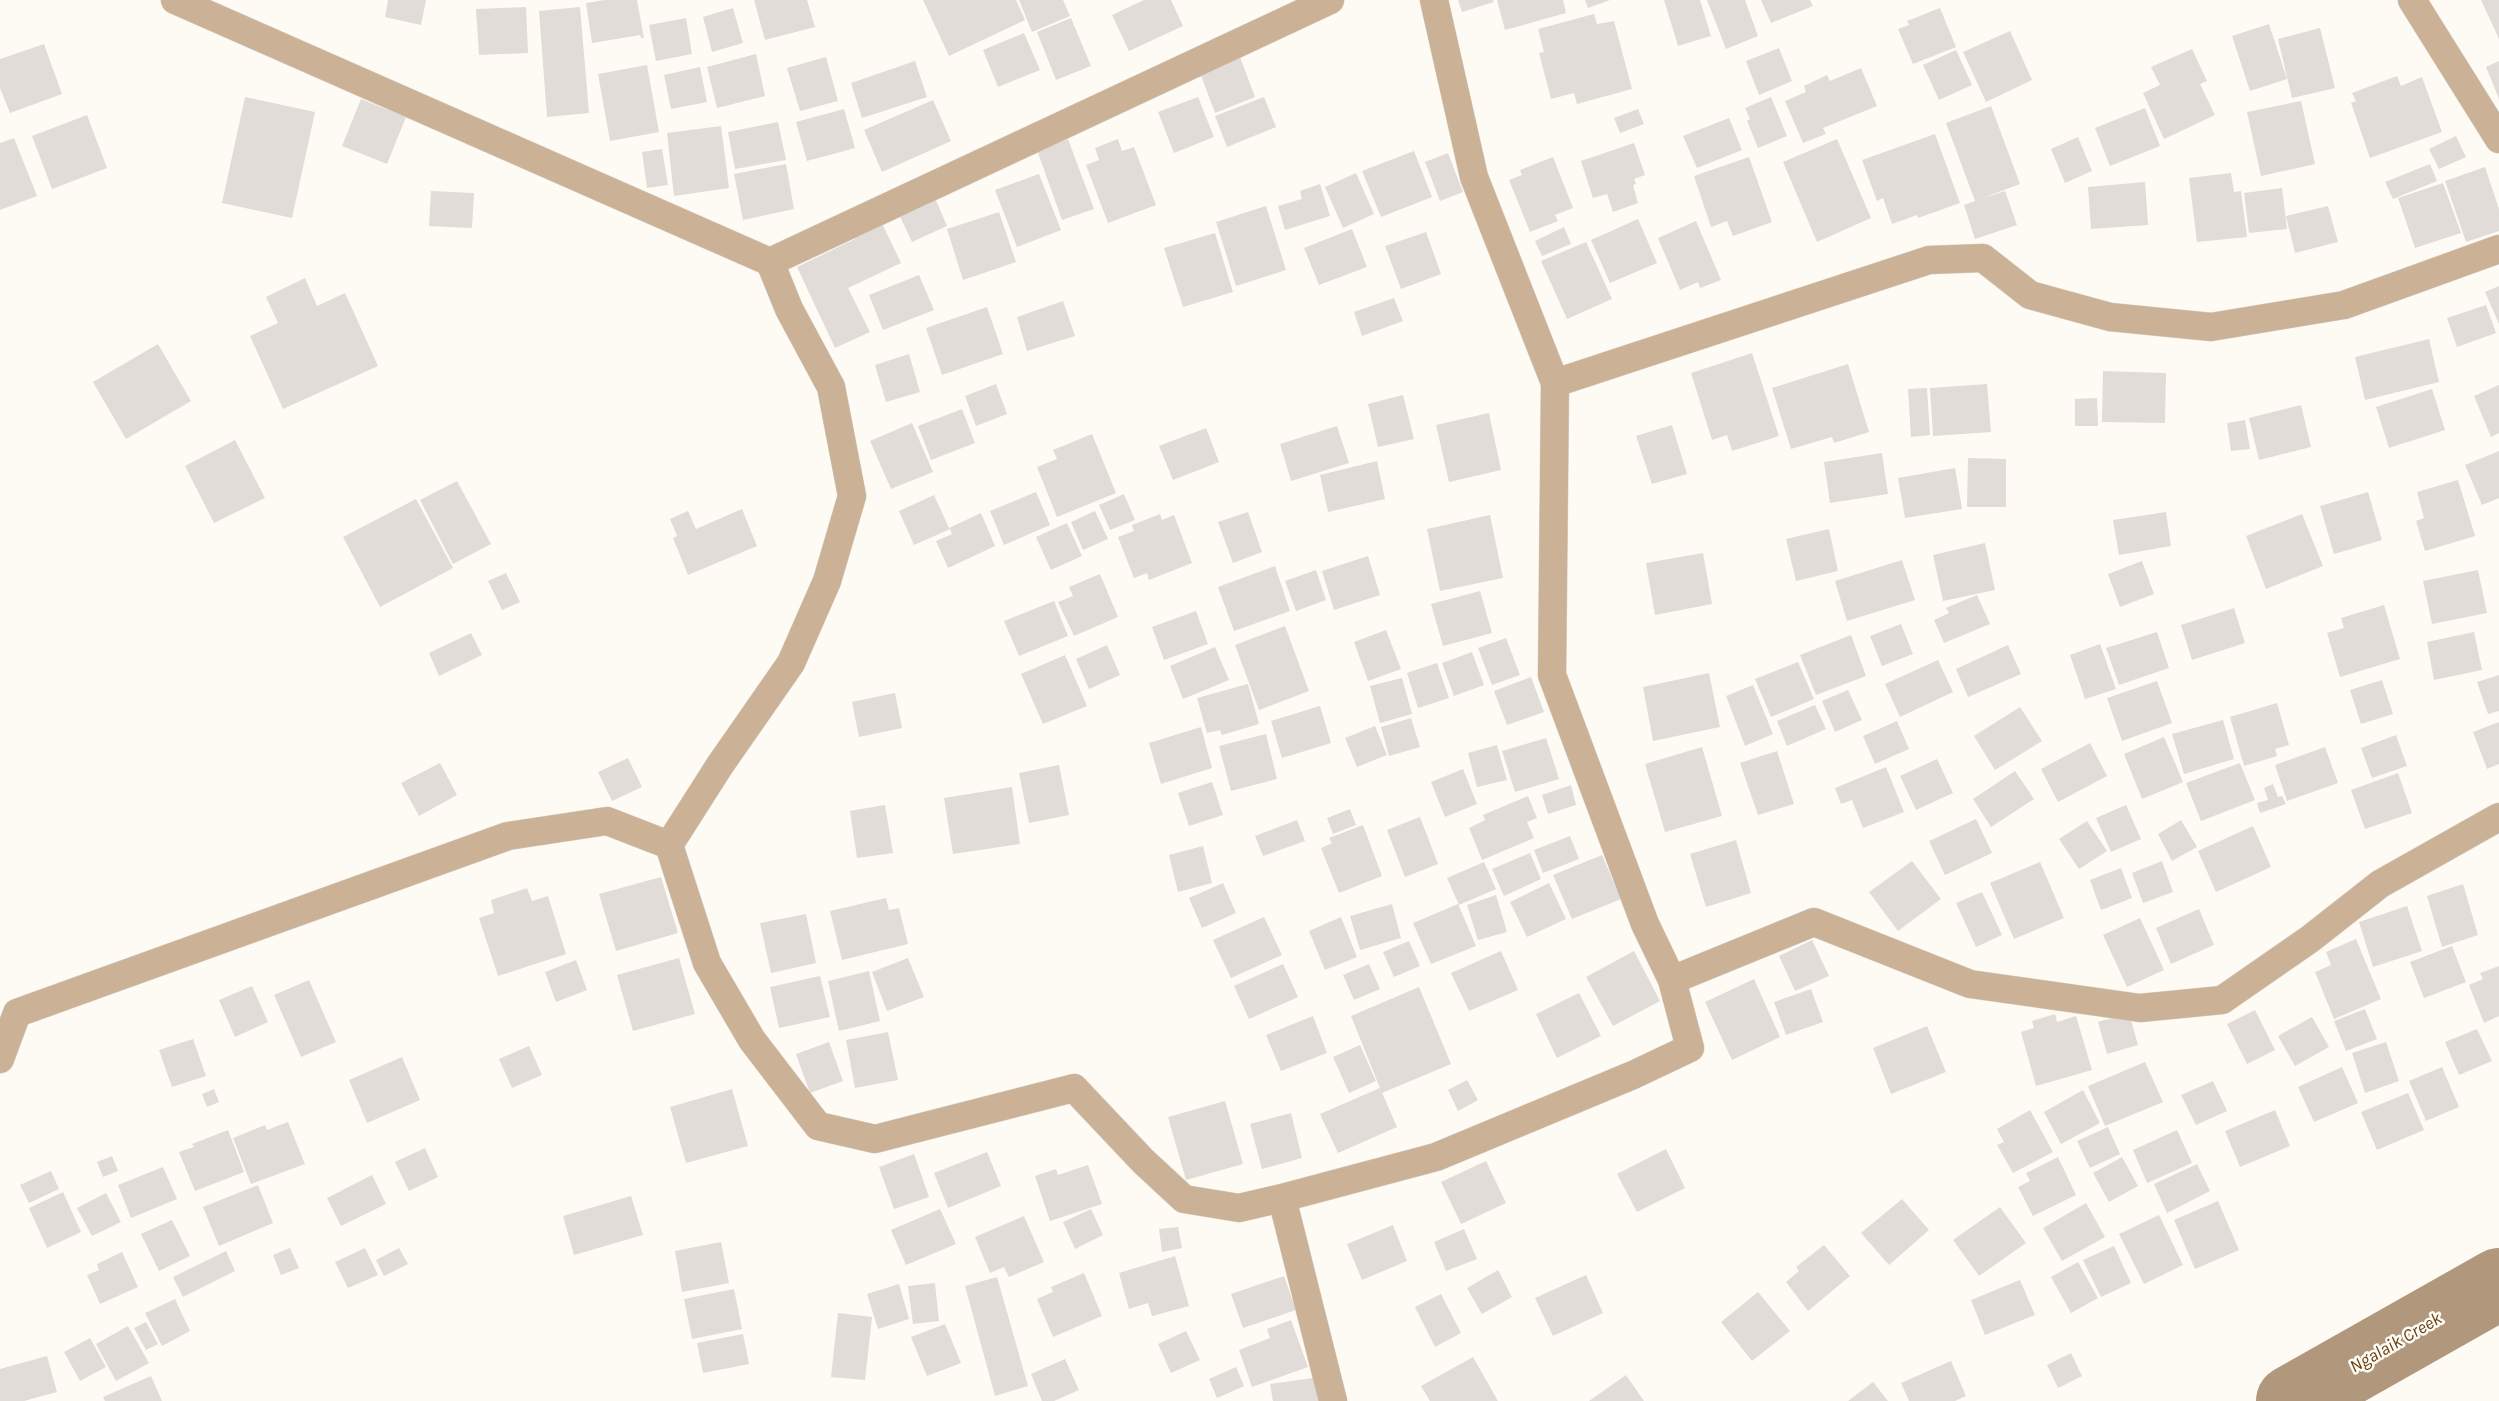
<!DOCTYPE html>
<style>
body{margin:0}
canvas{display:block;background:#fefaf4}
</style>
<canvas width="2499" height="1401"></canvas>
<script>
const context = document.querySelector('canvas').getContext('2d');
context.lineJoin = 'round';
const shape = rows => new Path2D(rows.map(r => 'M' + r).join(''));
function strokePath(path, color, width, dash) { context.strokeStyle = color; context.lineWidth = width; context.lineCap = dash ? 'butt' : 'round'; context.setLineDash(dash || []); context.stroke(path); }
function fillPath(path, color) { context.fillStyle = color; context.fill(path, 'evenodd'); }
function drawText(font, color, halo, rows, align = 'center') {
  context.font = font + ' Karla,sans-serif'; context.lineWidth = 5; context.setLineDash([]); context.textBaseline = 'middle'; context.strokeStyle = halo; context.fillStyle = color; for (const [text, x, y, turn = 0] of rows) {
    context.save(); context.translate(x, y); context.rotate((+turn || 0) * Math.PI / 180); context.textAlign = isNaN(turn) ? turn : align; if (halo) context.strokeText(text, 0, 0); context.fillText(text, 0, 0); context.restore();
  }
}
const river = shape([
 [2292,1401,2499,1284]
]);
const building = shape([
 [388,0,426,0,421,25,385,17],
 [605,0,637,0,644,38,641,38,640,35,592,43,586,3],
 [754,0,807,0,815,27,765,40],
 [923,0,1016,0,1025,20,949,56],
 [1019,0,1063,0,1070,16,1032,32],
 [1144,0,1171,0,1183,26,1129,51,1112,15],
 [1458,0,1493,0,1494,2,1462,12],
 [1497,0,1563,0,1566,13,1505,30],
 [1585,0,1610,0,1588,8],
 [1664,0,1700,0,1711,36,1678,46],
 [1707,0,1745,0,1758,36,1726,49],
 [1761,0,1810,0,1813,6,1771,23],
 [2481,0,2499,0,2499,39],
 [526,7,528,53,479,55,476,9],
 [580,7,589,113,547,117,539,11],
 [733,8,743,43,712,52,703,17],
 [1940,8,1956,47,1913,64,1898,29,1909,25,1907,21],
 [1594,14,1597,24,1614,21,1632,89,1577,104,1574,93,1551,99,1539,53,1544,52,1538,29],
 [686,18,692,54,656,61,649,25],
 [1071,18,1091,66,1056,80,1037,32],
 [2269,24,2287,79,2250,91,2232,36],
 [2320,28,2335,88,2292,98,2278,39],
 [2010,31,2032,80,1986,102,1963,52],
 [1024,33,1040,70,998,87,983,50],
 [44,44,62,94,10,113,0,88,0,59],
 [1779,48,1792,81,1759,95,1746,61],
 [2192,49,2207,81,2200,84,2215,115,2164,139,2143,93,2160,85,2151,67],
 [1956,50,1972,85,1939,100,1923,65],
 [756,54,765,96,717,108,707,67],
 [826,57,838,101,800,111,787,68],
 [1240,57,1255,97,1215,113,1200,73],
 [915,61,927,97,862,118,851,83],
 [2499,61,2499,99,2486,67],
 [647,65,659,132,610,141,598,74],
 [700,67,707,102,671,109,664,75],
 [1861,68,1877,106,1823,128,1826,134,1803,143,1785,101,1806,92,1804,86,1827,75,1830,81],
 [2397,76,2401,86,2422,77,2442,132,2370,158,2351,103,2356,101,2352,93],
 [245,97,315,112,292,218,222,203],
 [1198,97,1214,137,1174,153,1158,112],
 [1264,97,1276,127,1227,147,1215,116],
 [1771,97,1787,136,1758,148,1747,121,1750,119,1745,108],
 [361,99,406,117,387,164,342,146],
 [933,100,951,141,882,172,864,130],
 [2301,101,2315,164,2261,176,2247,112],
 [1991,106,2020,184,1980,199,2005,191,2017,225,1975,239,1964,205,1975,201,1946,123],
 [2145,108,2160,146,2110,166,2095,128],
 [844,109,855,148,807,161,796,122],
 [1638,109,1644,124,1620,133,1614,118],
 [87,115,107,168,52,189,32,136],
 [1729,118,1742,150,1697,168,1683,136],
 [778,122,786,160,735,169,728,132],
 [721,126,729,188,674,196,667,133],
 [1935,134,1960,203,1918,218,1917,215,1892,224,1883,198,1877,201,1862,160],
 [2456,136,2466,157,2439,169,2429,149],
 [2078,137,2092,171,2065,183,2051,149],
 [14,138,37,196,0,210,0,143],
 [1068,139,1094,209,1062,220,1037,150],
 [1118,139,1122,151,1134,147,1156,205,1108,223,1086,165,1099,160,1095,148],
 [1837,139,1871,218,1817,242,1783,162],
 [1634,143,1645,175,1634,179,1636,184,1633,185,1638,203,1613,212,1607,194,1593,198,1581,161],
 [662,149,668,185,647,188,642,152],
 [1414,151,1432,197,1381,217,1362,171],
 [1448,153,1463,192,1440,201,1425,162],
 [1553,157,1573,208,1555,215,1558,221,1530,232,1509,180,1522,175,1520,170],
 [1749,157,1772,222,1733,236,1727,221,1711,227,1694,176],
 [786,164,794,209,743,220,734,174],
 [2430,164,2437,181,2393,199,2385,182],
 [2485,167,2499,209,2499,231,2466,242,2445,181],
 [1356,173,1374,214,1343,228,1325,187],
 [2231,173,2234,192,2241,191,2247,237,2197,242,2189,178],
 [1039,174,1061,230,1017,247,995,190],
 [2145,182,2148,225,2091,229,2088,187],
 [2443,183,2461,233,2415,248,2398,198],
 [1320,184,1330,216,1285,230,1278,206,1302,199,1300,191],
 [2282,188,2287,229,2249,233,2244,193],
 [431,191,474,193,472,228,429,226],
 [932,191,947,226,912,242,896,208],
 [1266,206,1286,270,1236,286,1216,222],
 [2328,206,2338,242,2295,253,2286,216],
 [999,212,1016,262,963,280,947,229],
 [879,217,901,263,848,288,870,332,835,348,797,267,855,239,851,230],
 [1638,219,1657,263,1610,283,1591,240],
 [1696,221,1721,280,1700,288,1698,282,1680,290,1658,238],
 [1564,227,1571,244,1542,256,1535,241],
 [1352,229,1367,267,1319,285,1304,248],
 [1426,232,1441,274,1401,289,1385,246],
 [1215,233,1233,292,1183,307,1164,248],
 [1586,242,1612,299,1567,319,1541,261],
 [919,275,934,310,883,330,869,295],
 [305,278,317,306,345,293,378,366,283,409,250,336,278,323,266,297],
 [2499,286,2499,324,2485,292],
 [1394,298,1403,321,1362,336,1354,312],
 [1063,301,1075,336,1027,351,1017,317],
 [2486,305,2496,333,2457,347,2447,318],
 [987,307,1003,354,942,375,926,328],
 [2429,339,2439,382,2365,400,2355,357],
 [158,344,191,401,126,439,93,382],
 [1752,353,1779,436,1732,451,1727,435,1712,440,1691,373],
 [909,354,920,392,886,402,875,365],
 [1848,364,1869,432,1834,443,1832,437,1791,449,1772,388],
 [2103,371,2166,373,2165,423,2102,422],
 [996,384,1007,414,976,426,965,396],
 [1987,384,1991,432,1933,436,1930,388],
 [2499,385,2499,433,2491,437,2474,396],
 [1927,388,1930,435,1911,437,1908,389],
 [2432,389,2445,430,2389,448,2376,407],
 [1403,395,1414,439,1378,447,1368,404],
 [2097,398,2098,426,2075,426,2075,399],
 [2301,405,2311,447,2259,460,2249,418],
 [962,409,975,443,931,460,918,426],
 [1489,413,1501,470,1449,482,1436,425],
 [2245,420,2250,449,2231,451,2227,423],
 [912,423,933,472,891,489,870,441],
 [1672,425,1687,474,1652,484,1636,436],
 [1337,426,1349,463,1291,481,1280,444],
 [1206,428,1219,462,1173,480,1159,446],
 [1092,434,1116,493,1057,517,1037,467,1057,459,1053,450],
 [235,440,265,498,214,523,185,466],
 [2499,451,2499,498,2482,505,2465,465],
 [1882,453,1888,494,1830,503,1824,462],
 [1968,458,2006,459,2006,507,1967,507],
 [1377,461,1385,499,1328,512,1320,475],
 [1955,468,1962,509,1905,518,1898,478],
 [2458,480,2475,536,2425,551,2416,521,2424,518,2417,492],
 [457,481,491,544,453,564,420,500],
 [1036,492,1050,525,1004,545,990,511],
 [2368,492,2382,540,2334,554,2320,506],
 [1124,494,1135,520,1110,530,1099,505],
 [934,495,949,528,981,513,995,546,948,568,936,541,952,534,950,529,914,545,899,511],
 [416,499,453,568,380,607,343,537],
 [742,509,757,546,688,575,673,538,677,536,670,519,688,511,696,529],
 [1095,511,1108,539,1083,550,1071,522],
 [1248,512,1262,552,1233,563,1218,522],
 [2166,512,2171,546,2119,555,2113,520],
 [1160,514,1162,520,1174,515,1192,563,1149,580,1147,573,1134,578,1118,537,1134,531,1132,525],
 [2302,514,2323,566,2266,589,2246,536],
 [1490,515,1503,578,1440,591,1427,529],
 [1067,523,1082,556,1051,570,1036,537],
 [1829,529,1838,571,1796,581,1786,539],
 [1985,543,1995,590,1943,601,1933,555],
 [1703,553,1712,604,1655,615,1646,563],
 [1368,556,1380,595,1334,610,1322,571],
 [1902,560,1915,600,1847,621,1835,581],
 [2142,561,2154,594,2120,607,2108,574],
 [1275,566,1290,611,1234,631,1218,587],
 [1316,570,1326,600,1296,611,1285,581],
 [2478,570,2487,613,2432,624,2423,581],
 [506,573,520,602,502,610,488,581],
 [1100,574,1118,617,1074,636,1058,602,1073,596,1069,587],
 [1480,591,1492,633,1443,646,1431,604],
 [1977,595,1990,624,1944,643,1934,620,1949,613,1946,608],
 [1054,601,1068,636,1019,656,1004,621],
 [2384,605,2400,659,2340,677,2327,633,2344,628,2341,618],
 [2234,608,2245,643,2192,660,2181,625],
 [1196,611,1208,644,1164,660,1152,627],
 [1901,624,1913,654,1882,666,1870,636],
 [1285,626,1309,691,1259,710,1235,645],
 [1386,630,1401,669,1368,681,1354,642],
 [2157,632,2169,668,2119,685,2106,648],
 [2474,632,2482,670,2434,680,2427,642],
 [471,633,482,655,439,676,429,653],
 [1851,635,1866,676,1816,695,1800,655],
 [1506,638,1520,675,1492,685,1478,648],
 [2100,644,2116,689,2085,699,2070,655],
 [1107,645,1120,675,1089,689,1076,659],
 [2008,645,2021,674,1968,697,1956,669],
 [1215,647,1229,680,1183,699,1170,666],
 [1472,652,1484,685,1454,696,1442,663],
 [1065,655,1087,706,1043,724,1021,674],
 [1938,660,1953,692,1900,717,1885,684],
 [1798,662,1814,699,1771,717,1755,679],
 [1437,663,1449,698,1418,708,1407,673],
 [1709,673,1720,727,1653,741,1643,687],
 [2499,675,2499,711,2488,714,2477,682],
 [1531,677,1544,712,1507,725,1494,691],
 [1402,678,1412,714,1380,723,1370,686],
 [2382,680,2393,714,2361,724,2350,690],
 [2157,681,2172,723,2122,741,2107,698],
 [1248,684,1259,724,1222,735,1220,730,1207,733,1197,698],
 [1753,685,1773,734,1745,746,1726,696],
 [1848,690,1862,720,1835,732,1822,701],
 [895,693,902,728,859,737,852,702],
 [2277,703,2289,745,2275,749,2277,756,2244,766,2230,717],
 [1815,705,1826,729,1787,746,1777,721],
 [1320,706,1331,743,1282,758,1271,721],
 [2020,707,2042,741,1995,770,1974,736],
 [1411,718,1420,747,1389,756,1381,727],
 [2223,720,2234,759,2184,774,2172,734],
 [1897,721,1909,749,1875,764,1863,736],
 [2499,722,2499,764,2487,769,2473,732],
 [1375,726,1387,755,1357,767,1345,738],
 [1201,727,1212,768,1161,784,1149,743],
 [1266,734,1277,779,1231,791,1219,746],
 [2396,735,2407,766,2372,778,2361,748],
 [2164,737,2183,782,2142,799,2124,754],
 [1546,738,1559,779,1515,792,1502,751],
 [2090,743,2107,776,2058,802,2041,769],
 [1497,745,1507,780,1477,787,1468,753],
 [1702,747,1722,816,1665,832,1645,764],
 [2325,747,2338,783,2287,801,2275,765],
 [1777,751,1794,804,1758,815,1740,763],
 [628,758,642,787,612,801,598,772],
 [1937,759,1953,793,1916,810,1900,776],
 [440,763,457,795,419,816,401,783],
 [2240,763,2255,800,2201,821,2186,783],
 [1059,765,1069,815,1029,823,1019,773],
 [1886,767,1904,812,1863,828,1852,800,1841,804,1835,788],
 [1463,769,1477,804,1445,817,1431,782],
 [2015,771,2034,799,1991,827,1973,799],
 [2398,773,2412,813,2365,829,2351,790],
 [1212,782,1223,815,1189,826,1178,793],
 [2273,784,2278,797,2282,796,2286,804,2260,813,2257,803,2268,800,2264,788],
 [1571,785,1576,805,1548,814,1542,795],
 [1012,787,1020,844,953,854,944,798],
 [1528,796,1537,818,1527,822,1534,838,1482,860,1469,828,1485,820,1483,815],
 [885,805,893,853,857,858,850,811],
 [2126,805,2141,839,2111,852,2096,818],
 [1350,809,1356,825,1333,834,1327,818],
 [1420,817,1438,864,1405,877,1387,830],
 [1976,819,1992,853,1945,875,1929,841],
 [1297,820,1305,841,1263,856,1255,836],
 [2181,820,2197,847,2172,861,2158,834],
 [2087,821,2107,851,2079,869,2059,839],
 [1363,825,1382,876,1339,893,1321,848,1332,843,1329,838],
 [2253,826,2271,867,2216,892,2198,851],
 [1570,836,1579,859,1543,873,1534,850],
 [1736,840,1751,893,1706,907,1690,854],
 [1203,846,1212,883,1178,892,1169,855],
 [1530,853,1541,879,1504,896,1492,869],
 [1602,855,1621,899,1572,919,1553,875],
 [1912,861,1941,899,1898,931,1869,892],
 [2162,861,2173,892,2143,903,2132,873],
 [1484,862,1496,889,1459,905,1447,878],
 [2040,862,2064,918,2014,939,1990,883],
 [2121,868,2132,898,2101,910,2090,880],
 [661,877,678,933,616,951,599,894],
 [1223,883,1236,913,1202,928,1189,898],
 [1549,883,1566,919,1527,937,1510,902],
 [2463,884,2478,935,2442,947,2427,896],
 [527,888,532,901,548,896,566,954,498,976,479,918,494,913,491,900],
 [1982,892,2002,935,1976,947,1956,903],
 [1496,895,1507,932,1478,940,1467,905],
 [886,898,889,910,899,908,908,944,842,960,830,911],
 [1392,904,1401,938,1360,950,1350,916],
 [1458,904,1476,946,1431,964,1413,923],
 [2407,906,2422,951,2373,967,2359,922],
 [2199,909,2214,945,2171,964,2156,928],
 [806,914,816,963,771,973,760,923],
 [1264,917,1282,955,1231,978,1213,940],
 [1341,917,1357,957,1325,970,1309,931],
 [2140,918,2164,970,2127,987,2103,935],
 [2356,939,2381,999,2334,1019,2315,972,2331,965,2326,952],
 [1812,940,1829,976,1795,991,1779,956],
 [1409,941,1420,966,1394,977,1383,952],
 [2452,946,2466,982,2424,998,2410,962],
 [1501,951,1518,990,1469,1011,1451,973],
 [1634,951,1660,1001,1613,1026,1586,977],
 [679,958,695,1014,633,1031,617,975],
 [908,958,924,997,887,1011,872,972],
 [576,960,587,990,556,1002,545,972],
 [1283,964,1298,997,1249,1019,1234,986],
 [1369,964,1380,989,1354,1000,1343,975],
 [2499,966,2499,1016,2484,1023,2469,985,2483,979,2480,973],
 [869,971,880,1021,839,1031,828,981],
 [820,976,830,1017,779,1028,770,987],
 [1754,979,1780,1037,1732,1060,1705,1002],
 [309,980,336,1042,301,1057,274,995],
 [252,986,268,1022,235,1037,219,1000],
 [1419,987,1451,1064,1382,1093,1351,1016],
 [1811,989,1823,1022,1786,1035,1774,1002],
 [1579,993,1601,1036,1557,1058,1536,1014],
 [2365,1009,2377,1039,2346,1051,2334,1021],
 [2255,1010,2275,1050,2247,1064,2227,1024],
 [2129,1013,2138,1045,2107,1054,2098,1022],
 [2055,1014,2057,1022,2076,1016,2092,1070,2036,1086,2021,1032,2034,1028,2032,1021],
 [1313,1016,1327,1053,1281,1071,1266,1035],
 [2312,1017,2329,1047,2295,1066,2278,1036],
 [1927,1026,1946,1072,1891,1094,1873,1048],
 [2477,1029,2492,1061,2459,1075,2445,1042],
 [888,1032,898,1080,855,1088,846,1040],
 [193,1039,206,1076,172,1087,159,1050],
 [829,1042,843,1081,810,1093,796,1054],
 [2386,1042,2399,1081,2365,1093,2352,1053],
 [1360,1045,1376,1081,1349,1093,1333,1057],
 [529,1046,542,1075,512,1088,499,1059],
 [402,1057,420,1100,367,1123,349,1080],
 [2145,1062,2163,1102,2105,1126,2088,1086],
 [2342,1067,2358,1103,2314,1122,2298,1087],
 [2442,1067,2459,1107,2426,1121,2409,1081],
 [1467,1080,1478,1100,1458,1111,1448,1090],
 [2213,1081,2227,1111,2196,1125,2181,1095],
 [1380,1088,1397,1127,1338,1153,1320,1114],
 [214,1089,219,1102,207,1107,202,1094],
 [732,1089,748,1146,686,1163,670,1107],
 [2083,1090,2100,1123,2061,1144,2044,1112],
 [2408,1093,2424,1130,2377,1150,2361,1112],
 [1225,1101,1243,1164,1186,1180,1168,1117],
 [2030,1110,2053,1152,2013,1173,1997,1145,2004,1142,1997,1129],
 [2275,1110,2290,1146,2240,1167,2225,1131],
 [1291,1113,1302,1158,1262,1169,1250,1124],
 [288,1122,305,1164,251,1184,233,1138,265,1125,267,1130],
 [2108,1127,2120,1154,2090,1168,2077,1141],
 [228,1130,244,1172,195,1191,179,1152,194,1147,192,1144],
 [2177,1130,2192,1163,2147,1183,2133,1150],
 [425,1148,438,1177,409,1191,395,1162],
 [1666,1149,1685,1188,1637,1212,1617,1174],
 [987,1152,1001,1186,948,1208,934,1173],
 [914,1154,929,1197,894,1209,879,1167],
 [112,1156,118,1171,103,1177,97,1162],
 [2058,1157,2076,1195,2033,1216,2018,1187,2030,1181,2026,1173],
 [2122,1157,2138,1186,2109,1202,2093,1173],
 [1486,1161,1506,1203,1461,1224,1441,1182],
 [2197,1164,2210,1191,2167,1213,2154,1184],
 [1088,1165,1102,1204,1050,1221,1035,1176,1056,1169,1058,1175],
 [163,1167,177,1199,131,1218,118,1185],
 [51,1171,59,1189,29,1203,20,1185],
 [372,1175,386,1204,341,1226,327,1198],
 [258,1185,273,1223,219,1246,203,1207],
 [63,1192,81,1232,47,1248,29,1208],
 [106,1193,121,1222,92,1236,77,1208],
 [631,1196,643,1235,574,1255,563,1216],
 [1902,1199,1929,1230,1889,1265,1861,1233],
 [2218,1201,2239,1250,2195,1269,2174,1220],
 [2086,1203,2105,1237,2062,1261,2043,1228],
 [2000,1207,2026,1243,1979,1276,1953,1240],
 [940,1209,956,1244,906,1265,891,1230],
 [1091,1209,1103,1235,1075,1249,1063,1222],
 [2159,1215,2183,1265,2144,1284,2119,1234],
 [1024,1216,1044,1262,1009,1277,1004,1267,990,1273,975,1237],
 [172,1220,190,1256,159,1271,141,1234],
 [1393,1225,1407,1261,1362,1280,1347,1244],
 [1178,1227,1182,1248,1162,1252,1159,1229],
 [1464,1229,1477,1259,1446,1271,1434,1242],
 [721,1242,729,1283,682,1292,675,1251],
 [1824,1245,1850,1276,1808,1311,1786,1282,1799,1271,1796,1267],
 [2114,1246,2131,1283,2101,1297,2083,1260],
 [290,1248,299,1268,281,1275,273,1255],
 [365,1248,378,1275,348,1288,335,1262],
 [399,1248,408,1264,384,1276,376,1260],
 [226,1251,235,1271,183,1297,173,1277],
 [122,1252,138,1287,100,1304,87,1275,99,1270,97,1264],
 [1175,1256,1189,1306,1152,1316,1148,1303,1129,1309,1119,1273],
 [2078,1262,2098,1298,2071,1313,2051,1277],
 [1498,1270,1512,1297,1482,1314,1467,1288],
 [1084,1273,1102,1316,1053,1337,1037,1299,1053,1292,1051,1287],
 [1586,1275,1603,1313,1553,1336,1535,1298],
 [1284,1276,1296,1310,1243,1328,1231,1294],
 [997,1277,1028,1386,995,1396,965,1286],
 [2020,1280,2035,1315,1985,1335,1971,1300],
 [935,1283,939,1321,913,1324,908,1286],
 [899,1284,909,1319,878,1329,867,1294],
 [734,1289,742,1329,692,1339,684,1299],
 [1758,1292,1790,1331,1752,1361,1721,1322],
 [1441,1294,1461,1333,1435,1347,1415,1307],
 [175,1299,190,1331,162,1346,145,1313],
 [838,1313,872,1317,865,1380,831,1377],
 [1291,1320,1308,1367,1252,1387,1239,1350,1270,1338,1267,1329],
 [146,1322,158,1344,146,1350,134,1328],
 [945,1324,961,1363,927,1376,911,1337],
 [128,1326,149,1363,116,1381,96,1344],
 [1186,1331,1200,1360,1171,1373,1158,1344],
 [743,1334,749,1364,703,1373,697,1343],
 [90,1338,106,1367,80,1381,64,1352],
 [2071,1353,2082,1376,2058,1388,2047,1365],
 [47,1356,57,1392,24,1401,0,1401,0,1369],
 [1473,1357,1498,1401,1430,1401,1421,1386],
 [1065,1359,1079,1390,1054,1401,1042,1401,1031,1374],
 [1951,1361,1966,1396,1955,1401,1909,1401,1901,1383],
 [1236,1367,1244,1386,1217,1398,1209,1379],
 [1626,1375,1644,1401,1589,1401],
 [151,1376,162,1401,105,1401,103,1397],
 [1320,1377,1324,1401,1273,1401,1270,1384],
 [1873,1382,1888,1401,1848,1401]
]);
const minor = shape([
 [175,0,770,262,789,309,831,387,852,496,827,581,791,663,720,765,669,845],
 [1434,0,1474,177,1555,383,1929,260,1983,258,2030,295,2110,317,2211,327,2344,305,2499,249],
 [2412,0,2499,139],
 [770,262,1330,0],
 [1672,980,1814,922,1970,984,2140,1008,2222,1000,2310,939,2380,884,2499,817],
 [0,1059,17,1013,508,836,607,821,669,845,707,963,752,1040,818,1126,875,1139,1074,1088,1143,1161,1184,1199,1239,1208,1282,1198,1436,1157,1633,1075,1690,1048,1672,980,1645,924,1552,675,1555,383],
 [1282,1198,1333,1401]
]);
const waterNames = [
 ["Ngalaik Creek",2396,1343,-30]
];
strokePath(river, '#b1987c', 72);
fillPath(building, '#e1dcd7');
strokePath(minor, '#d9d6d0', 29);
strokePath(minor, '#cbb195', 28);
drawText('italic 18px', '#654111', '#fefaf4', waterNames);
</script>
